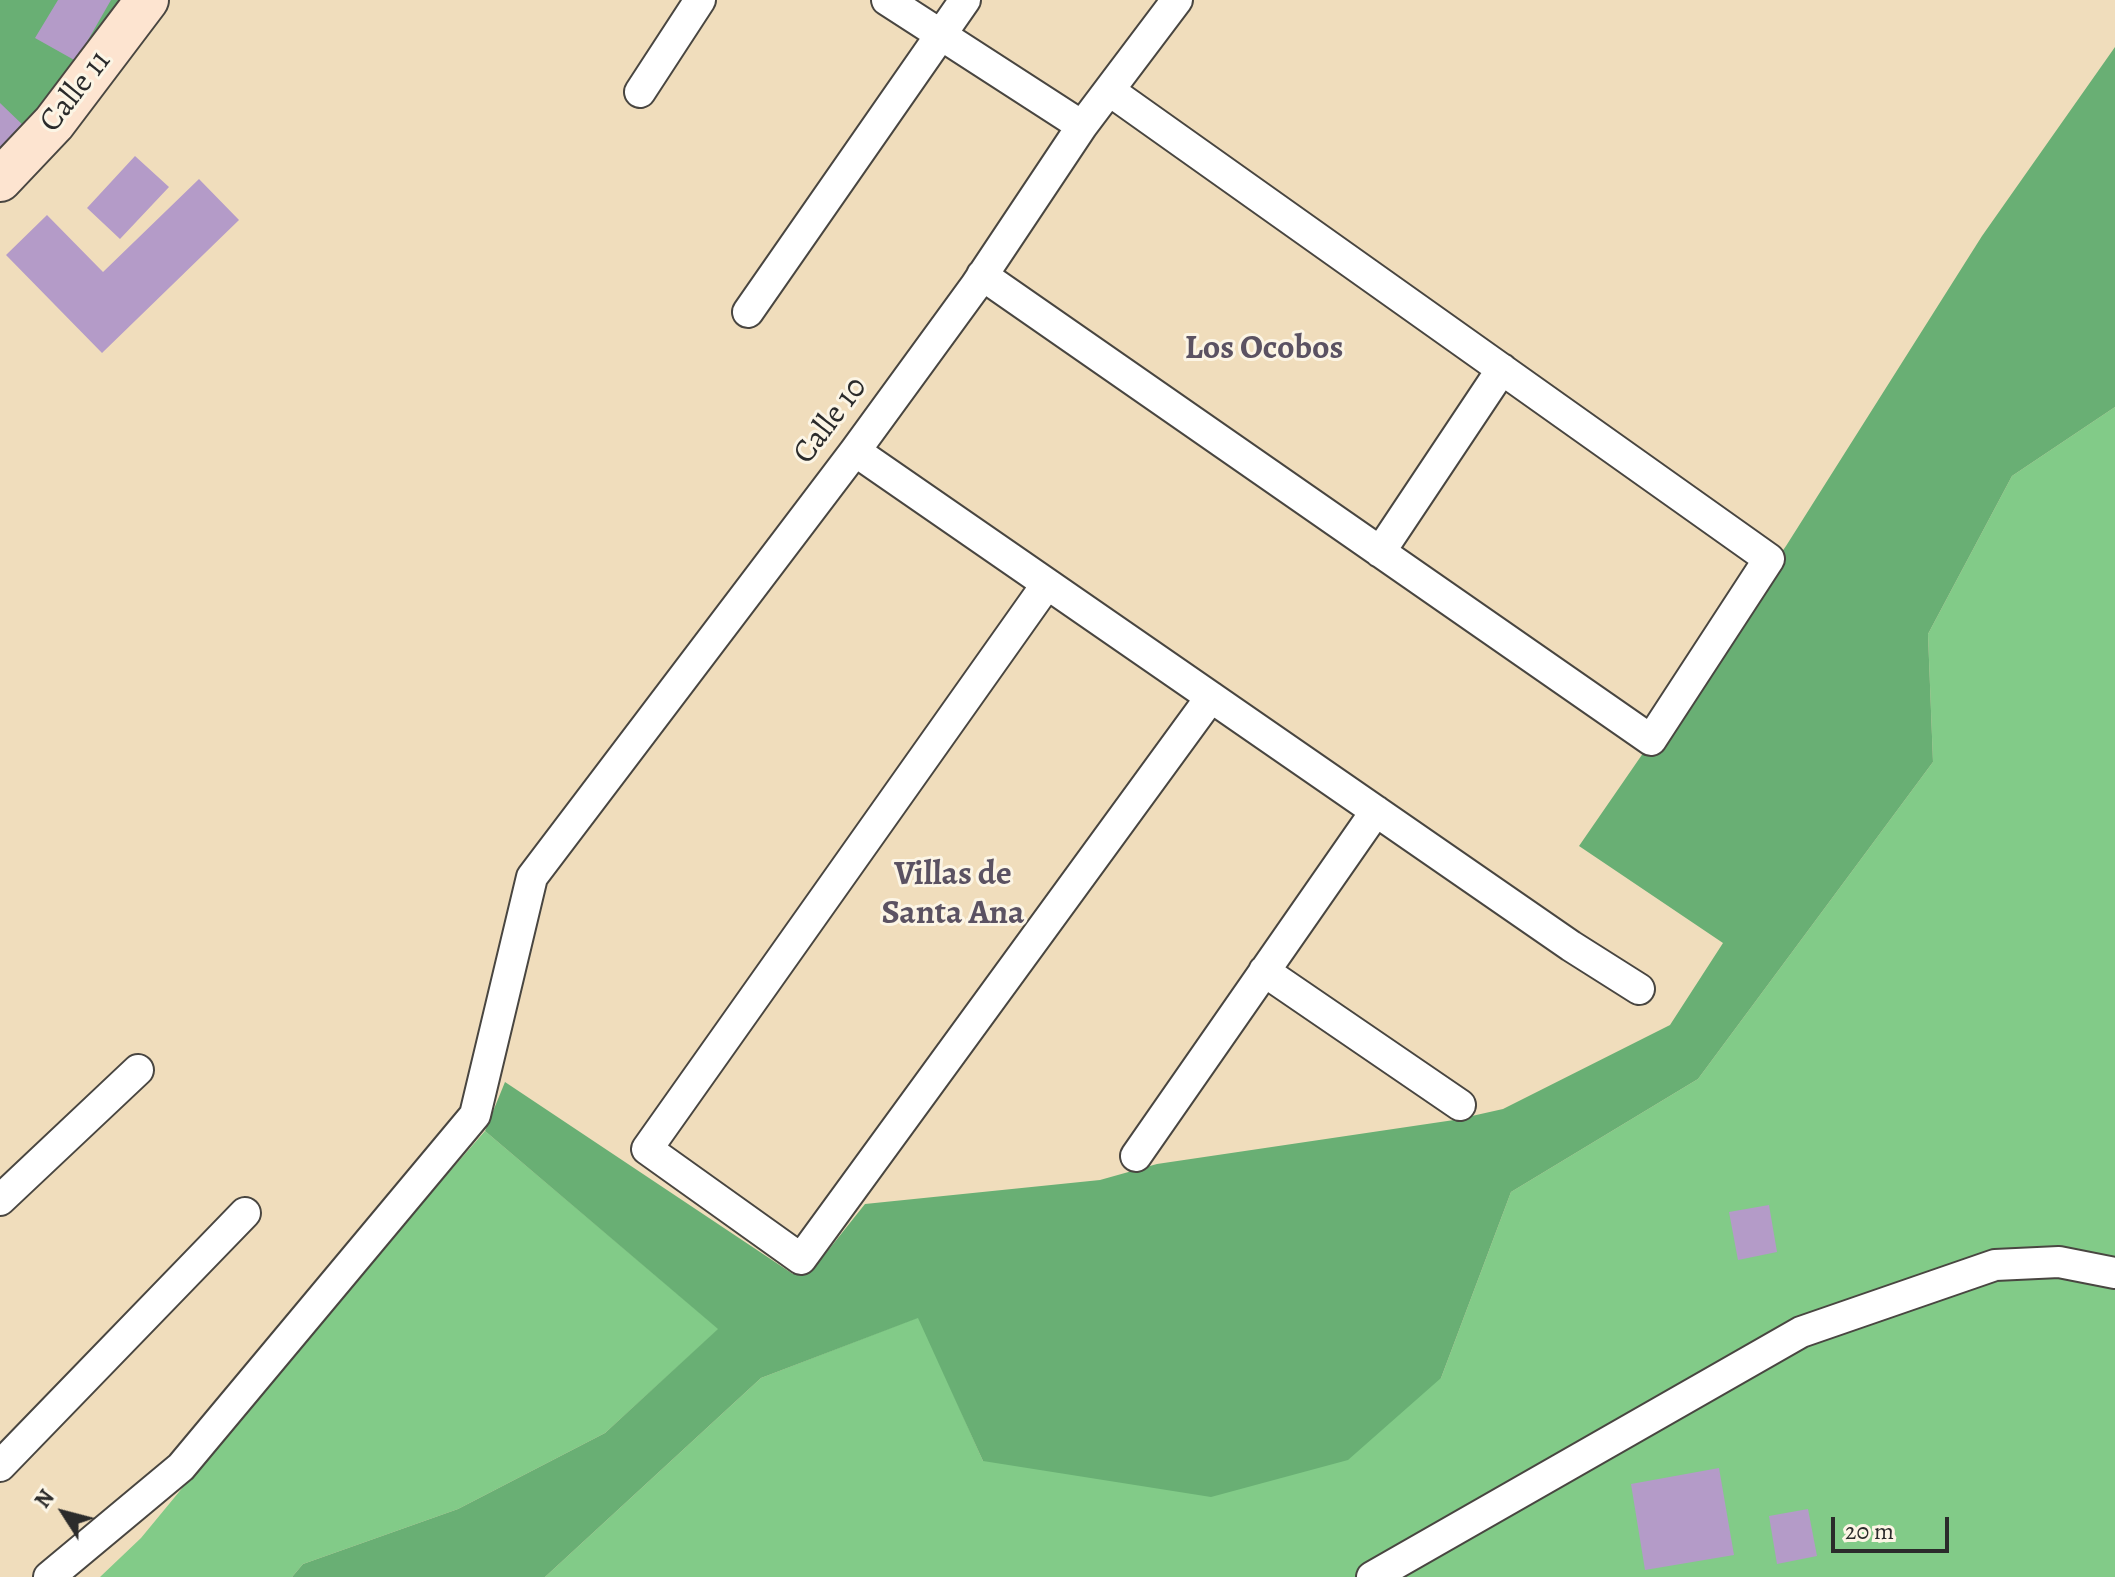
<!DOCTYPE html>
<style>
body{margin:0}
#map{position:relative;width:2115px;height:1577px;overflow:hidden;background:#f0ddbc;font-family:Alegreya,serif}
canvas{display:block}
.north{position:absolute;left:24px;top:1473px;width:80px;height:80px;-webkit-text-stroke:6px #fcf5e5;paint-order:stroke;rotate:306deg;font-size:22px;font-weight:700;line-height:32px;text-align:center;color:#2b2b2b}
.north::after{content:'';display:block;margin:auto;width:28px;height:36px;background:#2b2b2b;clip-path:polygon(50% 0,100% 100%,50% 72%,0 100%)}
.scale{position:absolute;left:1831px;top:1517px;width:118px;height:36px;box-sizing:border-box;border:4px solid #2b2b2b;border-top:0;padding-left:10px;font-size:24px;line-height:28px;white-space:nowrap;color:#2b2b2b;-webkit-text-stroke:6px #fcf5e5;paint-order:stroke}
</style>
<div id="map">
<canvas width="2115" height="1577"></canvas>
<div class="north">N</div>
<div class="scale">20 m</div>
</div>
<script>
const context = document.querySelector('canvas').getContext('2d');
context.lineJoin = 'round';
function fillPath(path, color) { context.fillStyle = color; context.fill(path, 'evenodd'); }
const shape = rows => new Path2D(rows.map(r => 'M' + r).join(''));
function strokePath(path, color, width, dash) { context.strokeStyle = color; context.lineWidth = width; context.lineCap = dash ? 'butt' : 'round'; context.setLineDash(dash || []); context.stroke(path); }
function drawText(font, color, halo, rows, align = 'center') {
  context.font = font + ' Alegreya,serif'; context.lineWidth = 6; context.setLineDash([]); context.textBaseline = 'middle'; context.strokeStyle = halo; context.fillStyle = color; for (const [text, x, y, turn = 0] of rows) {
    context.save(); context.translate(x, y); context.rotate((+turn || 0) * Math.PI / 180); context.textAlign = isNaN(turn) ? turn : align; if (halo) context.strokeText(text, 0, 0); context.fillText(text, 0, 0); context.restore();
  }
}
const green = shape([
 [2115,407,2115,1577,545,1577,761,1378,919,1317,983,1461,1441,1378,1511,1192,1698,1079,1933,762,1928,634,2012,476],
 [485,1131,719,1329,605,1433,458,1509,303,1564,292,1577,100,1577,141,1538,339,1298]
]);
const forest = shape([
 [0,0,127,0,26,128,0,155],
 [2115,47,2115,407,2012,476,1928,634,1933,762,1698,1079,1511,1192,1441,1378,1348,1460,1211,1497,983,1461,918,1318,761,1378,545,1577,292,1577,303,1564,458,1509,605,1433,718,1329,485,1131,505,1082,793,1274,814,1268,865,1204,1100,1180,1157,1164,1454,1120,1503,1109,1670,1025,1723,943,1579,846,1786,546,1982,236]
]);
const building = shape([
 [58,0,111,0,76,61,35,38],
 [0,103,26,128,0,155],
 [135,156,169,187,120,239,87,208],
 [199,179,239,220,102,353,6,255,47,215,103,272],
 [1769,1205,1777,1252,1738,1260,1729,1212],
 [1719,1468,1734,1555,1645,1570,1631,1484],
 [1808,1509,1817,1556,1777,1564,1769,1516]
]);
const street = shape([
 [887,0,1082,126],
 [640,92,700,0],
 [982,275,1651,740,1769,559,1110,91],
 [748,312,965,0],
 [855,451,1571,946,1639,989],
 [1380,552,1502,369],
 [1047,584,647,1149,801,1259,1211,697],
 [1264,971,1460,1105],
 [1136,1156,1376,811],
 [0,1200,138,1070],
 [0,1466,245,1213],
 [49,1577,181,1467,475,1115,532,877,855,451,976,285,1082,126,1177,0],
 [1372,1577,1801,1332,1995,1265,2059,1262,2115,1273]
]);
const secondary = shape([
 [0,180,54,123,147,0]
]);
const streetNames = [
 ["Calle 11",76,92,-52],
 ["Calle 10",831,421,-53]
];
const neighbourhoodNames = [
 ["Los Ocobos",1264,350],
 ["Villas de",953,876],
 ["Santa Ana",953,915]
];
fillPath(green, '#82cb88');
fillPath(forest, '#69af74');
fillPath(building, '#b49bc8');
strokePath(street, '#494641', 34);
strokePath(secondary, '#494641', 46);
strokePath(street, '#fff', 30);
strokePath(secondary, '#fde4d0', 42);
drawText('32px', '#2b2b2b', '#fcf5e5', streetNames);
drawText('bold 34px', '#5b5262', '#fcf5e5', neighbourhoodNames);
</script>
